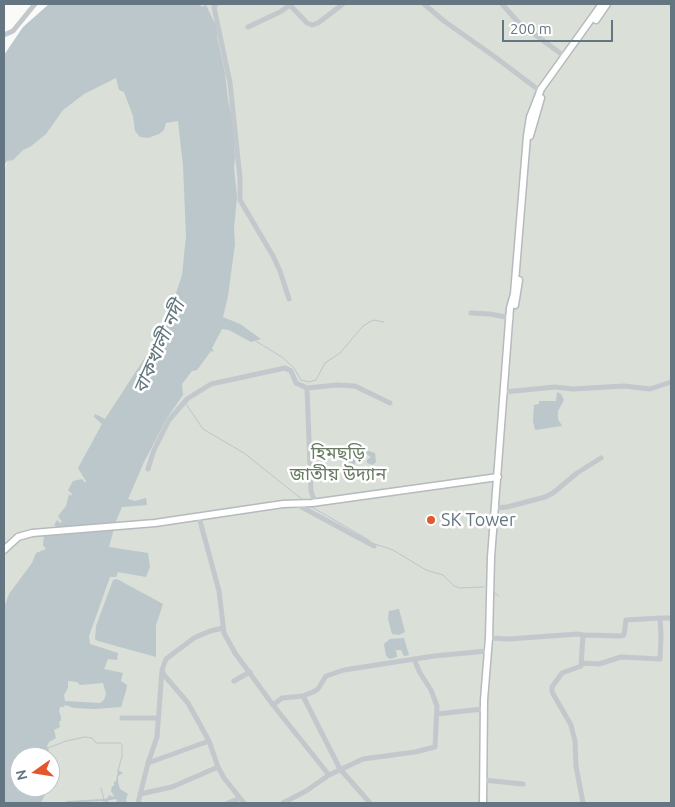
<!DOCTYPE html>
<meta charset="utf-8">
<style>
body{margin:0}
#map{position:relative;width:675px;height:807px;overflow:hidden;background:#fafaf8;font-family:Ubuntu,sans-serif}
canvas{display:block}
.frame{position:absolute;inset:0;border:5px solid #657683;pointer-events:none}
.north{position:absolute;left:10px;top:747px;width:50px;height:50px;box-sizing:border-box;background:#fff;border:1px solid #c1c8cd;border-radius:50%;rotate:257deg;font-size:14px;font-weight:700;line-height:20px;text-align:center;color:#657683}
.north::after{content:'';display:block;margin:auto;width:18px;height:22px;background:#e4572e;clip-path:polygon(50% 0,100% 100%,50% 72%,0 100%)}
.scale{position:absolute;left:502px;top:20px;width:111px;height:22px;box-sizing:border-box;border:2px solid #657683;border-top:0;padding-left:6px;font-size:15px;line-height:18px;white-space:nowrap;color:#657683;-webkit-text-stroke:4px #fff;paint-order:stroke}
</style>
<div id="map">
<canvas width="675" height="807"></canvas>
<div class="frame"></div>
<div class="north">N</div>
<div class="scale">200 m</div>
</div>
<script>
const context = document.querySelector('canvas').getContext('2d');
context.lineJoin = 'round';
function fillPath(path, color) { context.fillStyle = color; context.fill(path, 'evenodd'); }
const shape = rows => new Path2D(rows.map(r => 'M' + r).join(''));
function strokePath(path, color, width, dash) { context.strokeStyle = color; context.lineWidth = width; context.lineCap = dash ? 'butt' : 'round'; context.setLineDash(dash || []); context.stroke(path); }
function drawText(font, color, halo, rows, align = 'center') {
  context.font = font + ' Ubuntu,"Noto Sans Bengali",sans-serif'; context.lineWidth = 5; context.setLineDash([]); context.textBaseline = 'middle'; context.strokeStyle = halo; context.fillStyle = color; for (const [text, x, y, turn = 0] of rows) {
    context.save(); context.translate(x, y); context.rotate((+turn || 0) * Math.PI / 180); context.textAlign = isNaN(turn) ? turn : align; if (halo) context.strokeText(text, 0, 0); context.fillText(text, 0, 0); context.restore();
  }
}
const green = shape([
 [138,4,671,4,671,803,4,803,4,170,13,143],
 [20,757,50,757,50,787,20,787]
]);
const water = shape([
 [49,4,199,4,202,7,206,5,218,30,217,36,225,73,228,100,233,123,235,157,234,168,237,197,234,229,235,244,228,296,223,317,240,324,261,339,251,342,229,330,222,329,212,348,214,352,211,351,197,370,192,371,182,384,183,395,167,418,144,462,128,499,135,501,146,498,147,505,122,507,116,521,109,547,148,553,150,567,146,577,118,572,116,577,110,577,89,636,90,644,118,653,117,660,108,659,104,669,123,673,121,681,127,685,126,691,121,707,95,709,74,708,65,705,64,707,60,707,59,711,61,717,61,721,59,721,60,727,54,730,56,738,49,742,47,746,49,751,48,757,20,757,20,787,44,787,47,790,41,803,4,803,4,608,9,594,32,563,36,553,46,549,43,545,44,535,55,533,58,527,54,525,57,520,60,523,62,522,58,516,66,506,69,494,71,496,72,494,68,490,73,481,82,479,85,483,86,481,78,468,102,424,94,417,95,414,105,419,157,339,170,312,182,275,186,236,183,166,178,121,166,123,164,130,159,134,148,138,140,137,135,131,133,116,124,92,119,90,116,78,84,94,63,110,46,134,30,147,23,150,13,160,7,161,4,166,4,55,23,27],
 [68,681,77,682,80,685,103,683,106,694,104,700,100,703,65,701,64,695,68,688],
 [557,392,561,394,564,400,558,411,558,419,562,426,535,430,533,421,534,405,539,404,539,401,556,401],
 [356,451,369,451,375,453,376,462,373,465,367,463,367,460,371,457,366,454,361,456,356,460,354,467,348,466,347,462,351,454],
 [117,579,163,604,156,625,156,657,98,641,95,639,96,626,113,580],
 [399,609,405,632,399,635,392,634,388,619,389,611],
 [404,638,409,655,404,656,401,650,396,650,397,657,390,659,386,656,384,644,390,639],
 [118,770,123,773,118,776,118,782,120,789,128,794,126,799,127,803,116,803,117,800,115,799,107,801,110,803,101,801,63,803,67,801,104,799,108,798,109,795,113,797,114,796,111,791,112,786,114,786,114,782,116,781]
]);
const stream = shape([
 [254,340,282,357,294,368,301,380,309,382,316,380,325,363,340,353,363,326,373,320,384,322],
 [186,404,203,429,244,453,303,500],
 [310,506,369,540],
 [375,544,393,550,426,570,443,575,454,586,460,588,484,587],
 [493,592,499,596],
 [48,748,66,741,85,737,92,738,96,743,120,743,122,745,122,756,118,771],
 [101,788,104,800]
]);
const minor = shape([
 [216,4,214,7,230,83,240,178,240,200,273,256,280,271,289,299],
 [289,4,307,23,312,25,318,23,343,4],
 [424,4,444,21,495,57,540,91],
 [502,4,518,22,564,56],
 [248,27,280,12,290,5],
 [4,35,13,31,35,4],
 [471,313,490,314,511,318],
 [307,388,311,491,315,502],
 [504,392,555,387,573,389,624,386,650,389,671,382],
 [148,469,154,450,169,420,187,399,211,384,285,368,291,371,296,383,307,388,337,385,355,386,390,403],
 [296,504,374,546],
 [495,508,507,507,545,497,553,493,577,473,601,458],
 [199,517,219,591,224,633,235,653,273,705,329,775],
 [223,628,210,631,194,638,166,659,162,670,164,675,188,703,209,741,218,767,224,778,244,803],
 [583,635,581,666,562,673,552,687,552,692,571,725,575,741,576,766,583,803],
 [489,638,509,639,578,634,583,635,620,636,624,635,626,620,660,618,671,618],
 [582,663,599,664,621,657,660,659,661,636,660,618],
 [234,681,250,672],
 [303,696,340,769,370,803],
 [273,705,282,698,303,696,313,692,318,689,326,676,344,670,434,656,487,651],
 [437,714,483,709],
 [122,718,158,718],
 [148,763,209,741],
 [483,780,523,784],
 [140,794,172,787,218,767],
 [138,803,148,763,157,737,162,670],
 [228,803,240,798],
 [283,803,306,791,329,775,363,759,415,752,435,747,437,706,431,690,420,673,414,659]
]);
const major = shape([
 [596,20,607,4],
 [530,136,541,98],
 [515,305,519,280],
 [4,550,18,537,32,533,155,523,283,504,312,503,498,477],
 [483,803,484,700,489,638,491,557,510,308,514,294,527,136,530,117,541,89,602,4]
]);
const markers = [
 [431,520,5,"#e4572e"]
];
const parkNames = [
 ["হিমছড়ি",338,453],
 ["জাতীয় উদ্যান",338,474]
];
const poiNames = [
 ["SK Tower",441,520]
];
const waterNames = [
 ["বাকখালী নদী",159,347,-66]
];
fillPath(green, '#dadfd7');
fillPath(water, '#bbc7cb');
strokePath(stream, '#bbc7cb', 1);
strokePath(major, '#b5babe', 9);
strokePath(minor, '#c3c8cc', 5);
strokePath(major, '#fff', 6);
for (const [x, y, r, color] of markers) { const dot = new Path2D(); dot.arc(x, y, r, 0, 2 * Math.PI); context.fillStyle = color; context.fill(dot); strokePath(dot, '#fff', 2); }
drawText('18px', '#687a64', '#fff', parkNames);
drawText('18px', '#657683', '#fff', poiNames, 'left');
drawText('italic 19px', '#60757c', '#fff', waterNames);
</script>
